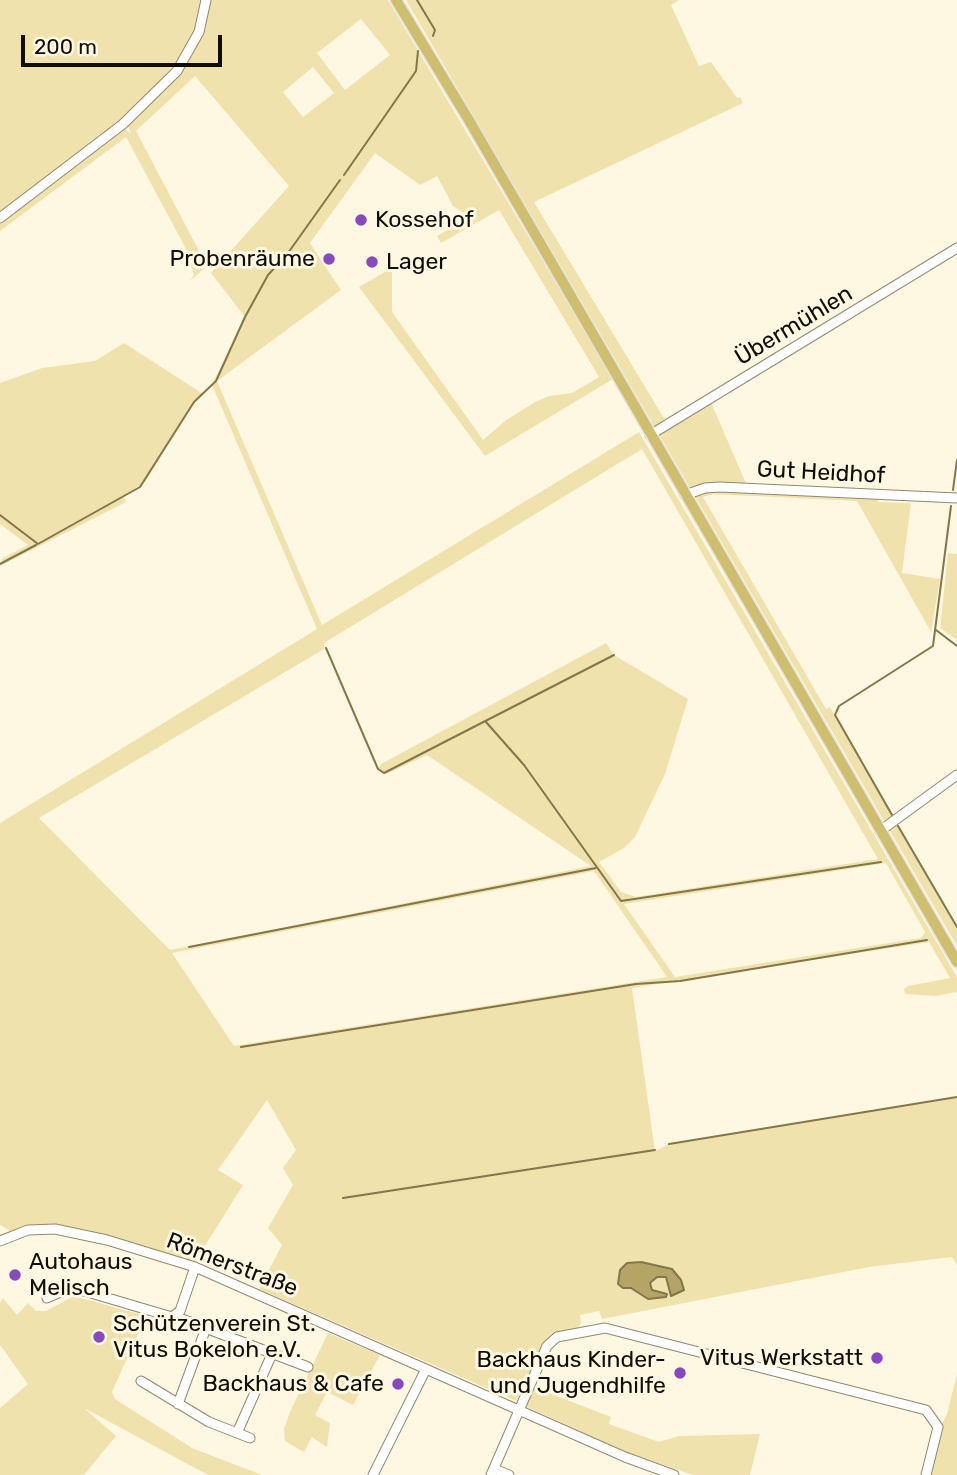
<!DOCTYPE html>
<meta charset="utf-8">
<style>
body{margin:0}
#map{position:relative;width:957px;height:1475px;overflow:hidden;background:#fef8e3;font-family:Rubik,sans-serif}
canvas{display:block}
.scale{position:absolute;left:21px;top:35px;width:201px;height:32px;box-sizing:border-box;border:4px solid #100d05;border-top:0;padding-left:9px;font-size:21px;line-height:24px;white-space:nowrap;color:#100d05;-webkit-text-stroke:5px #fef8e3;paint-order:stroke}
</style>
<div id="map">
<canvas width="957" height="1475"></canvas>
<div class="scale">200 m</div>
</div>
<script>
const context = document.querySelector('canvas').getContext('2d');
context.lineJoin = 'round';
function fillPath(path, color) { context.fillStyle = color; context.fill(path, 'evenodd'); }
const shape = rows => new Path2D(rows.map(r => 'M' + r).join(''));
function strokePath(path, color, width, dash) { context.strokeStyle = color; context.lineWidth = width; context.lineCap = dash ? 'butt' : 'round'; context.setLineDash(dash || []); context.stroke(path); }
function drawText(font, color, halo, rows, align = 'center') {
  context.font = font + ' Rubik,sans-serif'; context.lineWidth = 6; context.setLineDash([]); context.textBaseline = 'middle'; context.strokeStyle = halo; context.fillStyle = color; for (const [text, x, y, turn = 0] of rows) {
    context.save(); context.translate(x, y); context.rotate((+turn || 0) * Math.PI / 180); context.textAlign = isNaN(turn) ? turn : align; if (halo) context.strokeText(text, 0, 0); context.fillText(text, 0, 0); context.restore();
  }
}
const green = shape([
 [0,0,201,0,197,28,187,51,125,119,0,217],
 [208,0,388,0,613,379,485,456,359,287,392,268,392,312,483,440,505,421,535,402,549,396,572,393,599,377,499,210,441,243,437,236,470,217,453,206,437,176,420,185,375,153,310,243,341,290,217,381,322,625,639,432,957,977,957,992,935,996,905,994,904,989,908,986,950,978,929,942,632,988,655,1151,669,1144,957,1097,957,1265,952,1257,869,1267,602,1319,599,1311,580,1315,581,1323,576,1331,545,1344,516,1401,259,1289,282,1245,268,1228,293,1185,283,1168,296,1150,267,1100,218,1170,243,1185,193,1265,35,1227,10,1231,0,1225,0,823,317,629,212,385,245,317,211,273,289,186,195,76,136,131,207,266,190,281,194,275,186,249,126,137,0,231,0,220,123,126,131,134,127,124,178,74,192,54,203,31],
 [361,19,390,55,345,90,317,53],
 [313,67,334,93,303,117,283,92],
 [642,449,878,859,636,897,621,892,599,862,624,848,635,837,665,774,688,699,614,655,606,643,381,764,378,769,386,774,427,755,591,866,170,950,39,818,324,649,324,643],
 [886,863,925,932,921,938,675,977,624,904],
 [594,871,667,977,234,1046,172,953],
 [406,0,679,0,671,5,699,66,711,62,737,98,740,97,743,103,534,202,668,425,710,400,748,488,878,495,878,502,911,503,902,573,940,579,931,632,857,501,713,494,703,497,826,709,830,707,957,927,957,946],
 [124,343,203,394,194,402,145,482,123,496,126,502,0,566,3,558,28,545,0,524,0,383,42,368,95,361],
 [948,553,957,554,957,640,940,628],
 [74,1296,146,1316,112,1392,115,1399,192,1448,262,1475,208,1475,84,1408,116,1436,84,1475,0,1475,0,1408,28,1384,0,1345,0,1303,3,1298,17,1315,28,1303,36,1311,46,1311],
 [328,1333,380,1355,353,1405,327,1392,315,1415,330,1423,327,1447,312,1437,304,1452,285,1441,284,1429,290,1412],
 [957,1374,957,1475,926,1475,937,1434,947,1414],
 [533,1387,611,1417,609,1424,659,1442,679,1436,760,1434,750,1475,693,1475,626,1452,525,1406]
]);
const water = shape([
 [641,1262,672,1269,681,1280,684,1290,671,1296,666,1277,657,1277,650,1283,652,1290,667,1294,666,1297,648,1299,631,1288,623,1288,618,1284,620,1270,627,1263,641,1262]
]);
const stream = shape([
 [417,0,435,30,433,36],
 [344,175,416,71,418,51],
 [953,490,957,460],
 [0,515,38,544,140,487,194,402,216,381,245,317,268,275,288,253,340,180],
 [0,564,36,545],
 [936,630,957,646],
 [326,648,378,769,384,773,614,655],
 [486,722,524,765,621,901,881,862],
 [892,815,835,715,839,706,933,646,951,506],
 [898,826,957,927],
 [189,947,596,868],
 [241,1047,636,984,680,981,927,940],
 [669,1144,957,1097],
 [343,1198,655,1150]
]);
const minor = shape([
 [0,218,123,124,177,71,199,32,206,0],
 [650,435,957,248],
 [685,495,705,488,720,487,957,498],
 [880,831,957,775],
 [0,1241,28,1230,55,1229,107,1240,195,1267,625,1457,674,1475],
 [47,1298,65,1290,84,1291,172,1317,180,1311,195,1267],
 [174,1316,308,1367],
 [141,1381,209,1422,250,1438],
 [178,1404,206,1328],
 [237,1433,272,1354],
 [494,1469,509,1475],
 [373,1475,426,1369],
 [491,1475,547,1346,557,1337,605,1328,926,1410,938,1427,926,1475]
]);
const major = shape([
 [396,0,470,122,957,962]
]);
const markers = [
 [361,220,7,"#8749be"],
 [329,259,7,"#8749be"],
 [372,262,7,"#8749be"],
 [15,1275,7,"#8749be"],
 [99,1337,7,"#8749be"],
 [877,1358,7,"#8749be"],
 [680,1373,7,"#8749be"],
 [398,1384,7,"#8749be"]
];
const poiNames = [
 ["Kossehof",375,220],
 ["Probenräume",315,259,"right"],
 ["Lager",386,262],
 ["Autohaus",29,1262],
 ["Melisch",29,1288],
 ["Schützenverein St.",113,1324],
 ["Vitus Bokeloh e.V.",113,1350],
 ["Vitus Werkstatt",863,1358,"right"],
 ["Backhaus Kinder-",666,1360,"right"],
 ["und Jugendhilfe",666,1386,"right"],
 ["Backhaus & Cafe",384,1384,"right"]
];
const streetNames = [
 ["Übermühlen",794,326,-31],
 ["Gut Heidhof",821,473,3],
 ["Römerstraße",232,1265,21]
];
fillPath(green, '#f0e2ad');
fillPath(water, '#b4a466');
strokePath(water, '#837749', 2);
strokePath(stream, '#837749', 2);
strokePath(minor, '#8f8970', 11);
strokePath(major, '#e2e2e1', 13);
strokePath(minor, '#fff', 9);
strokePath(major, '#cfbe6e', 10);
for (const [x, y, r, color] of markers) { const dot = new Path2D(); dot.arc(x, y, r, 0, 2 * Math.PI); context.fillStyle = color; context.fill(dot); strokePath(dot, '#fef8e3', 2.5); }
drawText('23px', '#100d05', '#fef8e3', poiNames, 'left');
drawText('23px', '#100d05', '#fef8e3', streetNames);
</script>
